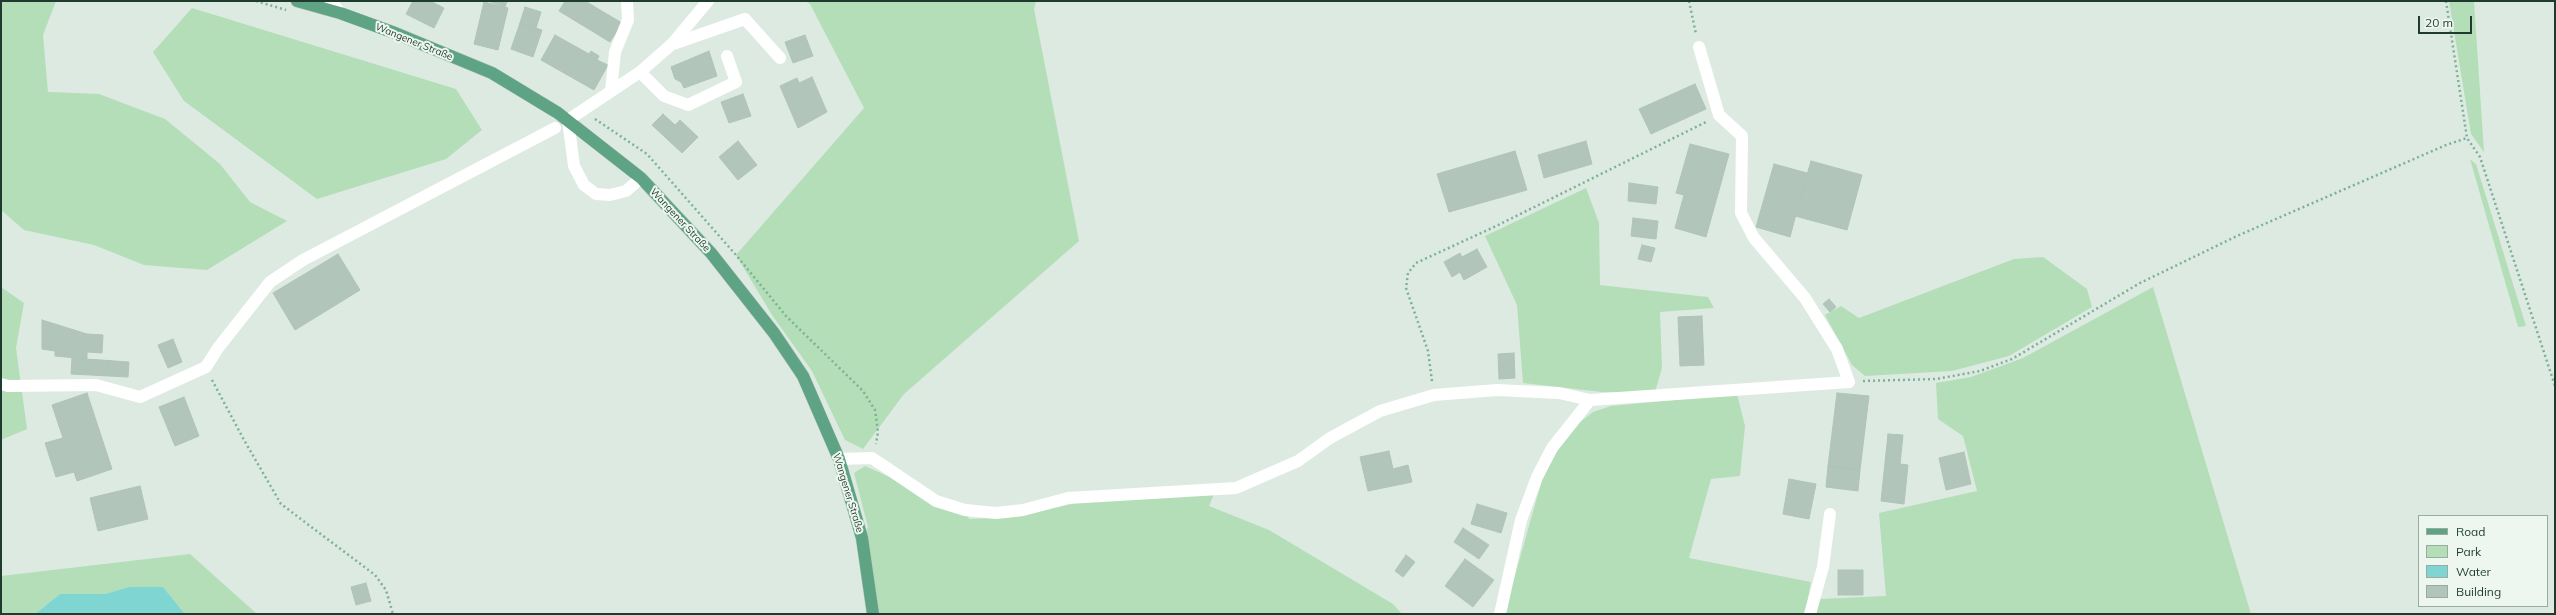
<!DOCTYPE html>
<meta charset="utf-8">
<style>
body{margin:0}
#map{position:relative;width:2556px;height:615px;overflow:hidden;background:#ddeae2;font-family:Mulish,sans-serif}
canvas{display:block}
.frame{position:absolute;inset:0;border:2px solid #1e3b2d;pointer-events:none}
.legend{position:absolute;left:2418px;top:515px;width:130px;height:92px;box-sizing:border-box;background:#edf7f0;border:1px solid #9aaca2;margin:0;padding:5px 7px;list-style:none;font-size:12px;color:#1e3b2d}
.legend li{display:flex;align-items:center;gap:8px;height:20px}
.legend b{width:20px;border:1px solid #9aaca2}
.scale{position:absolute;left:2418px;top:16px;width:54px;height:18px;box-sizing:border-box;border:2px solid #1e3b2d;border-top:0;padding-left:5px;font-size:12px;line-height:14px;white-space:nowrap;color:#1e3b2d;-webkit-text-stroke:3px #edf7f0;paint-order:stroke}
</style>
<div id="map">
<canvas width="2556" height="615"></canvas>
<div class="frame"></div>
<ul class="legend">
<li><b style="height:5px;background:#5ea484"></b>Road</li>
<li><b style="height:11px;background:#b4deb7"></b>Park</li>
<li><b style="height:11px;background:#7fd5d1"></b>Water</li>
<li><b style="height:11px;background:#b2c5ba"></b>Building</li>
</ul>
<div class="scale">20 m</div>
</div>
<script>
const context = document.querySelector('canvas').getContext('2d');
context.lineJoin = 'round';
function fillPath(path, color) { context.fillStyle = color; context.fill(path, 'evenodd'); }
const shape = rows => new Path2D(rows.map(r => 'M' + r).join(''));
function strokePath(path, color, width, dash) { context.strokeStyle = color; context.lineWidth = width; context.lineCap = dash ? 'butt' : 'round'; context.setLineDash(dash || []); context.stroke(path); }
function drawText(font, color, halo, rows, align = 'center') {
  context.font = font + ' Mulish,sans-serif'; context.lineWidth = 4; context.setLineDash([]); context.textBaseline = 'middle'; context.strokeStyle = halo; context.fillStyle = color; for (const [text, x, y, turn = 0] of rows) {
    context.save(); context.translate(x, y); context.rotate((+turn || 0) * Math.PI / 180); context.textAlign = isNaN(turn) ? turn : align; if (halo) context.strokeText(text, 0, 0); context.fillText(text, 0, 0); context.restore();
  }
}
const green = shape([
 [1,1,56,1,43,35,48,92,99,94,165,119,220,164,250,202,287,221,207,270,144,265,94,245,24,230,1,210],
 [805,1,1036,1,1034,9,1079,241,904,394,863,449,845,440,812,371,772,315,736,255,864,108,810,4],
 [2449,1,2474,1,2484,152,2471,134],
 [192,8,456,89,482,130,446,159,317,199,184,101,153,52],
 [2470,159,2476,164,2526,326,2518,327],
 [1586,188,1599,223,1600,285,1708,297,1714,308,1660,312,1662,368,1655,392,1602,392,1523,383,1517,305,1485,236],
 [2043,257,2087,289,2092,307,2009,356,1952,371,1865,376,1852,365,1825,315,1841,306,1859,318,2014,259],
 [1,287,24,303,16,348,27,429,1,440],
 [2153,287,2251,614,1816,614,1820,599,1886,596,1879,513,1977,491,1963,436,1938,419,1936,383,1971,377,2023,358],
 [1737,394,1745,426,1740,476,1711,479,1689,558,1811,582,1805,614,1504,614,1542,480,1559,445,1575,426,1593,412,1611,406],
 [865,466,965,510,969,519,1015,517,1076,503,1214,494,1209,506,1269,530,1393,604,1402,614,873,614,862,538,868,527,854,473],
 [190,554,257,614,185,614,163,587,129,587,105,594,60,594,35,614,1,614,1,576]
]);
const water = shape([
 [129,587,163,587,185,614,35,614,60,594,105,594]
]);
const building = shape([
 [413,1,430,1,444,8,434,28,406,14,413,1],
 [488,1,507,1,505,7,488,1],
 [565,1,585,1,622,23,610,42,559,11,565,1],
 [484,2,508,8,498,50,474,44,484,2],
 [525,7,541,12,536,28,520,23,525,7],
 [520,23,542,30,533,57,511,49,520,23],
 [555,35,589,54,591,51,599,56,597,60,608,65,594,90,541,60,555,35],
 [805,35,813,56,793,63,785,42,805,35],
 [709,51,717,76,684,88,681,82,675,79,671,67,709,51],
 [812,77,827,112,798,128,780,86,797,78,799,83,812,77],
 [1695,84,1706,109,1651,134,1639,109,1695,84],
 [743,94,751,116,729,123,721,102,743,94],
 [663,114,675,125,680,120,698,137,682,153,652,125,663,114],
 [738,141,757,165,738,180,719,157,738,141],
 [1586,141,1592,164,1544,178,1538,155,1586,141],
 [1690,144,1729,154,1706,237,1675,228,1684,195,1676,193,1690,144],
 [1515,151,1527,190,1449,212,1437,174,1515,151],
 [1811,161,1862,175,1847,230,1795,216,1811,161],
 [1774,164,1807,173,1790,237,1756,227,1774,164],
 [1629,183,1658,187,1656,204,1628,201,1629,183],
 [1633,218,1658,221,1656,239,1631,236,1633,218],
 [1642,245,1655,248,1651,262,1638,259,1642,245],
 [1477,249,1487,267,1464,280,1460,272,1452,277,1444,262,1460,253,1462,257,1477,249],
 [338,254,360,290,295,330,273,293,338,254],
 [1829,299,1836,307,1830,312,1823,304,1829,299],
 [1702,316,1704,365,1680,366,1678,317,1702,316],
 [42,320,87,334,103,335,102,353,87,352,87,359,55,356,55,351,42,349,42,320],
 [173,339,182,362,168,368,158,345,173,339],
 [1514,353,1515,378,1499,379,1498,354,1514,353],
 [72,358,129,362,128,377,71,374,72,358],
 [87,393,112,469,77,481,74,472,56,477,45,443,63,438,52,405,87,393],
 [1837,393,1869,396,1860,470,1828,466,1837,393],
 [184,397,199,436,175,446,159,407,184,397],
 [1888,434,1903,435,1900,464,1908,465,1904,504,1881,501,1888,434],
 [1389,451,1393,469,1408,465,1412,482,1368,491,1360,457,1389,451],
 [1964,452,1971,484,1946,490,1939,458,1964,452],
 [1828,466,1860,470,1858,491,1826,487,1828,466],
 [1789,479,1816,484,1809,519,1783,514,1789,479],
 [140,486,148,519,98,531,90,498,140,486],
 [1477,504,1507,513,1501,533,1471,524,1477,504],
 [1463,528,1489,545,1479,559,1454,542,1463,528],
 [1406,555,1415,562,1403,577,1395,571,1406,555],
 [1465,559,1494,580,1473,607,1445,586,1465,559],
 [1838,570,1863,570,1863,595,1838,595,1838,570],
 [366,583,371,601,356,605,351,587,366,583]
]);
const path = shape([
 [256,1,286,10],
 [1689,1,1696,34],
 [2446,1,2467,138],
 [595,119,647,154,736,255,786,316,863,391,875,410,878,432,876,444],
 [212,380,244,440,281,504,375,575,386,590,393,614],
 [1432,381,1428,351,1406,288,1408,273,1416,263,1492,228,1706,122],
 [1863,381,1936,379,1980,371,2012,359,2140,283,2237,236,2446,145,2467,138,2480,157,2555,386]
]);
const minor = shape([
 [331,1,340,13],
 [673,44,745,19,780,58],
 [640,72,664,96,688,105,736,82,727,56],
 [611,91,615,52,628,20,627,1],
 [641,178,626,191,610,195,596,194,584,185,574,166,568,120,640,72,672,44,708,1],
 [1,384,8,386,96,385,140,397,206,367,218,348,270,282,303,260,555,128],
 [839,459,872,458,936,501,965,510,996,513,1023,510,1068,498,1236,488,1298,461,1330,438,1380,411,1434,395,1497,390,1559,393,1590,400,1849,382,1837,349,1805,298,1754,238,1741,213,1742,136,1719,115,1699,47],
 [1500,614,1521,520,1537,477,1552,448,1590,400],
 [1810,614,1823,567,1830,514]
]);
const major = shape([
 [297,1,340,13,395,33,492,73,558,113,641,178,711,253,774,333,803,376,839,459,862,538,873,614]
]);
const streetNames = [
 ["Wangener Straße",414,42,22],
 ["Wangener Straße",680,220,47],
 ["Wangener Straße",848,493,73]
];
fillPath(green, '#b4deb7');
fillPath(water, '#7fd5d1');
fillPath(building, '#b2c5ba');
strokePath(building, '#afc4b7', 1);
strokePath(major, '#bcc4c0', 13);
strokePath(path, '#7bb195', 2.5, [2, 3]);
strokePath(minor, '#fff', 12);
strokePath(major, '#5ea484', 12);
drawText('10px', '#1e3b2d', '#edf7f0', streetNames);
</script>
